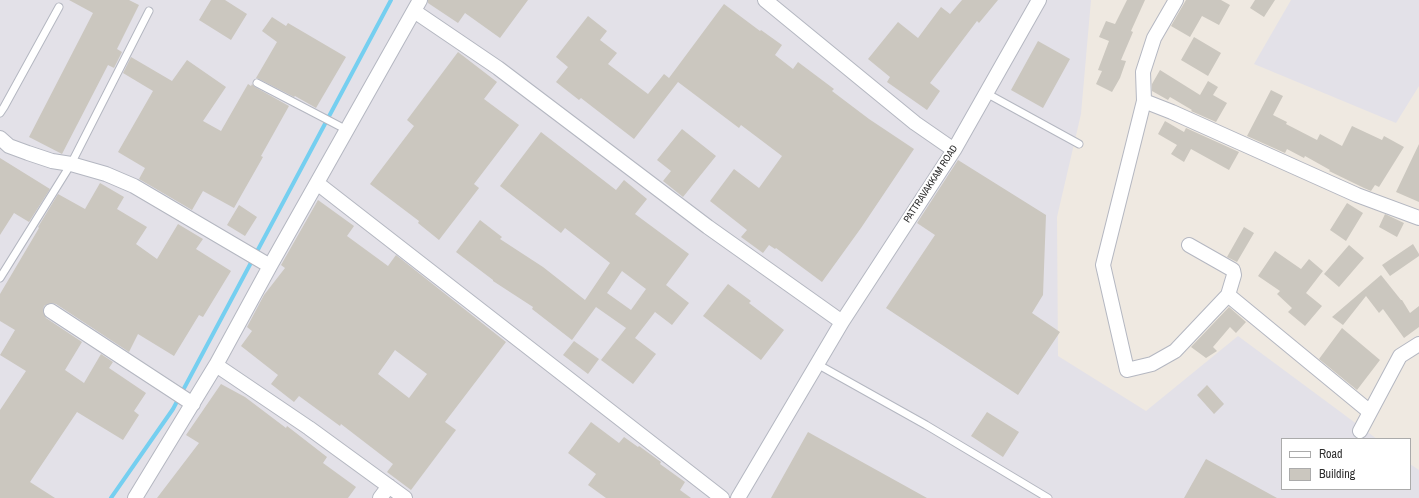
<!DOCTYPE html>
<style>
body{margin:0}
#map{position:relative;width:1419px;height:498px;overflow:hidden;background:#efe9e1;font-family:"Archivo Narrow",sans-serif}
canvas{display:block}
.legend{position:absolute;left:1281px;top:438px;width:130px;height:52px;box-sizing:border-box;background:#fff;border:1px solid #ababab;margin:0;padding:5px 7px;list-style:none;font-size:12px;color:#2e2e2e}
.legend li{display:flex;align-items:center;gap:8px;height:20px}
.legend b{width:20px;border:1px solid #ababab}
</style>
<div id="map">
<canvas width="1419" height="498"></canvas>
<ul class="legend">
<li><b style="height:5px;background:#fff"></b>Road</li>
<li><b style="height:11px;background:#cbc7bf"></b>Building</li>
</ul>
</div>
<script>
const context = document.querySelector('canvas').getContext('2d');
context.lineJoin = 'round';
function fillPath(path, color) { context.fillStyle = color; context.fill(path, 'evenodd'); }
const shape = rows => new Path2D(rows.map(r => 'M' + r).join(''));
function strokePath(path, color, width, dash) { context.strokeStyle = color; context.lineWidth = width; context.lineCap = dash ? 'butt' : 'round'; context.setLineDash(dash || []); context.stroke(path); }
function drawText(font, color, halo, rows, align = 'center') {
  context.font = font + ' "Archivo Narrow",sans-serif'; context.lineWidth = 4; context.setLineDash([]); context.textBaseline = 'middle'; context.strokeStyle = halo; context.fillStyle = color; for (const [text, x, y, turn = 0] of rows) {
    context.save(); context.translate(x, y); context.rotate((+turn || 0) * Math.PI / 180); context.textAlign = isNaN(turn) ? turn : align; if (halo) context.strokeText(text, 0, 0); context.fillText(text, 0, 0); context.restore();
  }
}
const industrial = shape([
 [0,0,1091,0,1081,114,1057,217,1058,356,1146,411,1238,336,1377,439,1282,439,1282,489,1410,489,1410,464,1419,470,1419,498,0,498],
 [1291,0,1419,0,1419,86,1396,123,1254,64]
]);
const stream = shape([
 [111,498,173,409,391,0]
]);
const building = shape([
 [69,0,129,0,139,5,117,49,122,52,114,68,108,65,62,154,29,137,93,13],
 [211,0,225,0,247,14,231,40,199,20],
 [428,0,528,0,500,38,465,13,458,23,428,3],
 [962,0,998,0,979,23,977,21,930,83,940,91,927,110,887,82,890,77,868,59,898,22,918,38,941,7,950,14],
 [1127,0,1145,0,1131,31,1133,32,1121,60,1126,61,1120,78,1112,92,1096,84,1102,71,1098,70,1109,41,1099,37,1106,21,1115,24],
 [1186,0,1221,0,1230,5,1219,25,1202,16,1190,37,1171,26],
 [1255,0,1275,0,1264,17,1250,8],
 [724,4,760,31,761,30,782,45,775,55,793,69,798,62,834,89,832,91,869,119,914,149,861,228,822,282,776,248,775,249,769,245,763,253,741,237,747,230,710,201,734,169,759,188,782,156,741,125,739,128,678,82,634,139,581,98,579,100,556,82,568,67,556,57,588,16,607,31,600,40,617,53,608,64,648,94,664,74,669,78],
 [272,17,286,26,288,23,346,57,316,108,295,96,294,97,259,79,256,78,277,42,262,31],
 [1194,37,1221,53,1208,76,1181,60],
 [1038,41,1070,59,1043,108,1011,90],
 [458,52,497,82,484,99,519,125,474,184,479,188,439,240,418,223,419,221,370,184,414,126,407,120],
 [131,57,172,81,187,60,226,87,203,121,221,131,248,84,251,86,252,84,255,87,289,106,261,156,263,157,234,208,203,191,192,210,139,179,145,168,118,152,153,91,123,73],
 [1160,70,1200,95,1208,81,1218,87,1213,95,1227,103,1216,122,1191,111,1192,110,1170,97,1168,100,1152,91,1152,84],
 [1271,90,1283,96,1273,115,1287,122,1286,124,1317,140,1320,134,1342,146,1352,126,1382,140,1384,136,1404,147,1379,187,1375,185,1371,191,1364,188,1329,171,1330,170,1305,156,1304,158,1287,149,1285,153,1247,136],
 [1165,121,1184,132,1186,128,1239,152,1229,170,1191,149,1184,162,1171,154,1177,145,1158,134],
 [682,129,716,156,683,197,663,181,671,171,657,160],
 [541,132,616,190,624,180,647,199,635,214,689,254,666,285,689,303,672,325,655,312,635,338,656,354,633,384,601,360,626,328,596,307,572,340,532,309,533,307,493,281,493,280,456,252,480,220,502,237,500,239,543,267,585,300,610,263,565,228,561,233,500,186],
 [622,271,646,289,631,310,607,293],
 [1419,144,1419,202,1396,192],
 [0,158,50,189,29,222,14,213,0,235],
 [958,160,1046,215,1043,295,1032,313,1060,332,1018,395,886,308,935,235,917,223],
 [100,183,124,197,117,209,147,227,136,244,157,259,178,224,203,239,196,249,231,271,203,317,199,315,174,356,138,334,129,352,56,304,51,303,44,306,43,311,46,318,82,342,65,370,84,383,101,354,113,362,109,368,146,393,134,411,139,415,123,440,77,412,30,482,55,498,0,498,0,410,26,371,0,355,15,330,0,321,0,294,39,228,38,227,58,194,85,209],
 [318,200,354,226,347,236,388,266,396,255,506,342,445,422,456,430,411,490,387,472,393,464,341,424,340,426,299,396,294,402,271,384,278,375,241,346,252,331,247,327,264,295,285,268,281,265],
 [395,350,427,374,409,398,378,374],
 [1347,203,1363,213,1346,241,1330,230],
 [239,205,257,217,245,236,227,225],
 [1385,214,1404,223,1397,237,1379,227],
 [1244,227,1254,233,1237,262,1227,257],
 [1413,244,1419,254,1419,256,1390,276,1382,265],
 [1349,245,1364,258,1339,287,1324,274],
 [1275,251,1301,269,1309,259,1323,271,1306,293,1322,306,1305,326,1288,312,1292,308,1277,294,1280,291,1258,276],
 [1381,275,1401,300,1402,300,1410,313,1419,306,1419,327,1404,338,1383,309,1379,313,1366,296,1343,325,1332,317],
 [728,284,751,301,749,303,784,330,761,360,703,316],
 [1229,307,1246,322,1236,333,1230,327,1213,347,1217,351,1206,358,1191,347],
 [1342,328,1380,360,1357,390,1319,359],
 [574,341,599,359,588,374,563,355],
 [221,384,245,397,286,428,287,426,327,457,323,463,356,487,348,498,157,498,199,443,186,435],
 [1207,385,1224,404,1214,414,1197,395],
 [987,412,1019,432,1003,457,971,436],
 [591,422,619,443,624,437,638,447,639,446,661,462,660,464,685,482,680,490,691,498,606,498,588,485,596,474,568,453],
 [808,432,927,498,771,498],
 [1206,459,1277,498,1184,498]
]);
const lane = shape([
 [257,83,347,130],
 [986,93,1079,144],
 [0,113,4,107,59,7],
 [0,278,71,164,149,11],
 [817,364,926,425,1048,498]
]);
const street = shape([
 [765,0,915,123,954,150],
 [1176,0,1154,38,1143,72,1144,101,1103,265,1127,370,1152,364,1175,351,1228,295,1370,412],
 [414,11,498,68,708,227,842,322],
 [1144,101,1172,112,1357,195,1419,218],
 [0,138,9,146,28,153,52,161,71,164,106,174,134,186,270,266],
 [317,183,722,498],
 [1189,245,1233,270,1234,275,1228,295],
 [51,311,193,404],
 [216,365,309,428,405,498],
 [1360,431,1400,356,1419,344],
 [135,498,216,365,270,266,420,0],
 [380,498,389,486],
 [738,498,842,322,954,150,1039,0]
]);
const streetNames = [
 ["PATTRAVAKKAM ROAD",931,184,-57]
];
fillPath(industrial, '#e3e1e8');
strokePath(stream, '#75cff0', 4);
fillPath(building, '#cbc7bf');
strokePath(lane, '#b4b7c1', 9);
strokePath(street, '#b4b7c1', 16);
strokePath(lane, '#fff', 7);
strokePath(street, '#fff', 14);
drawText('10px', '#2e2e2e', '#fff', streetNames);
</script>
